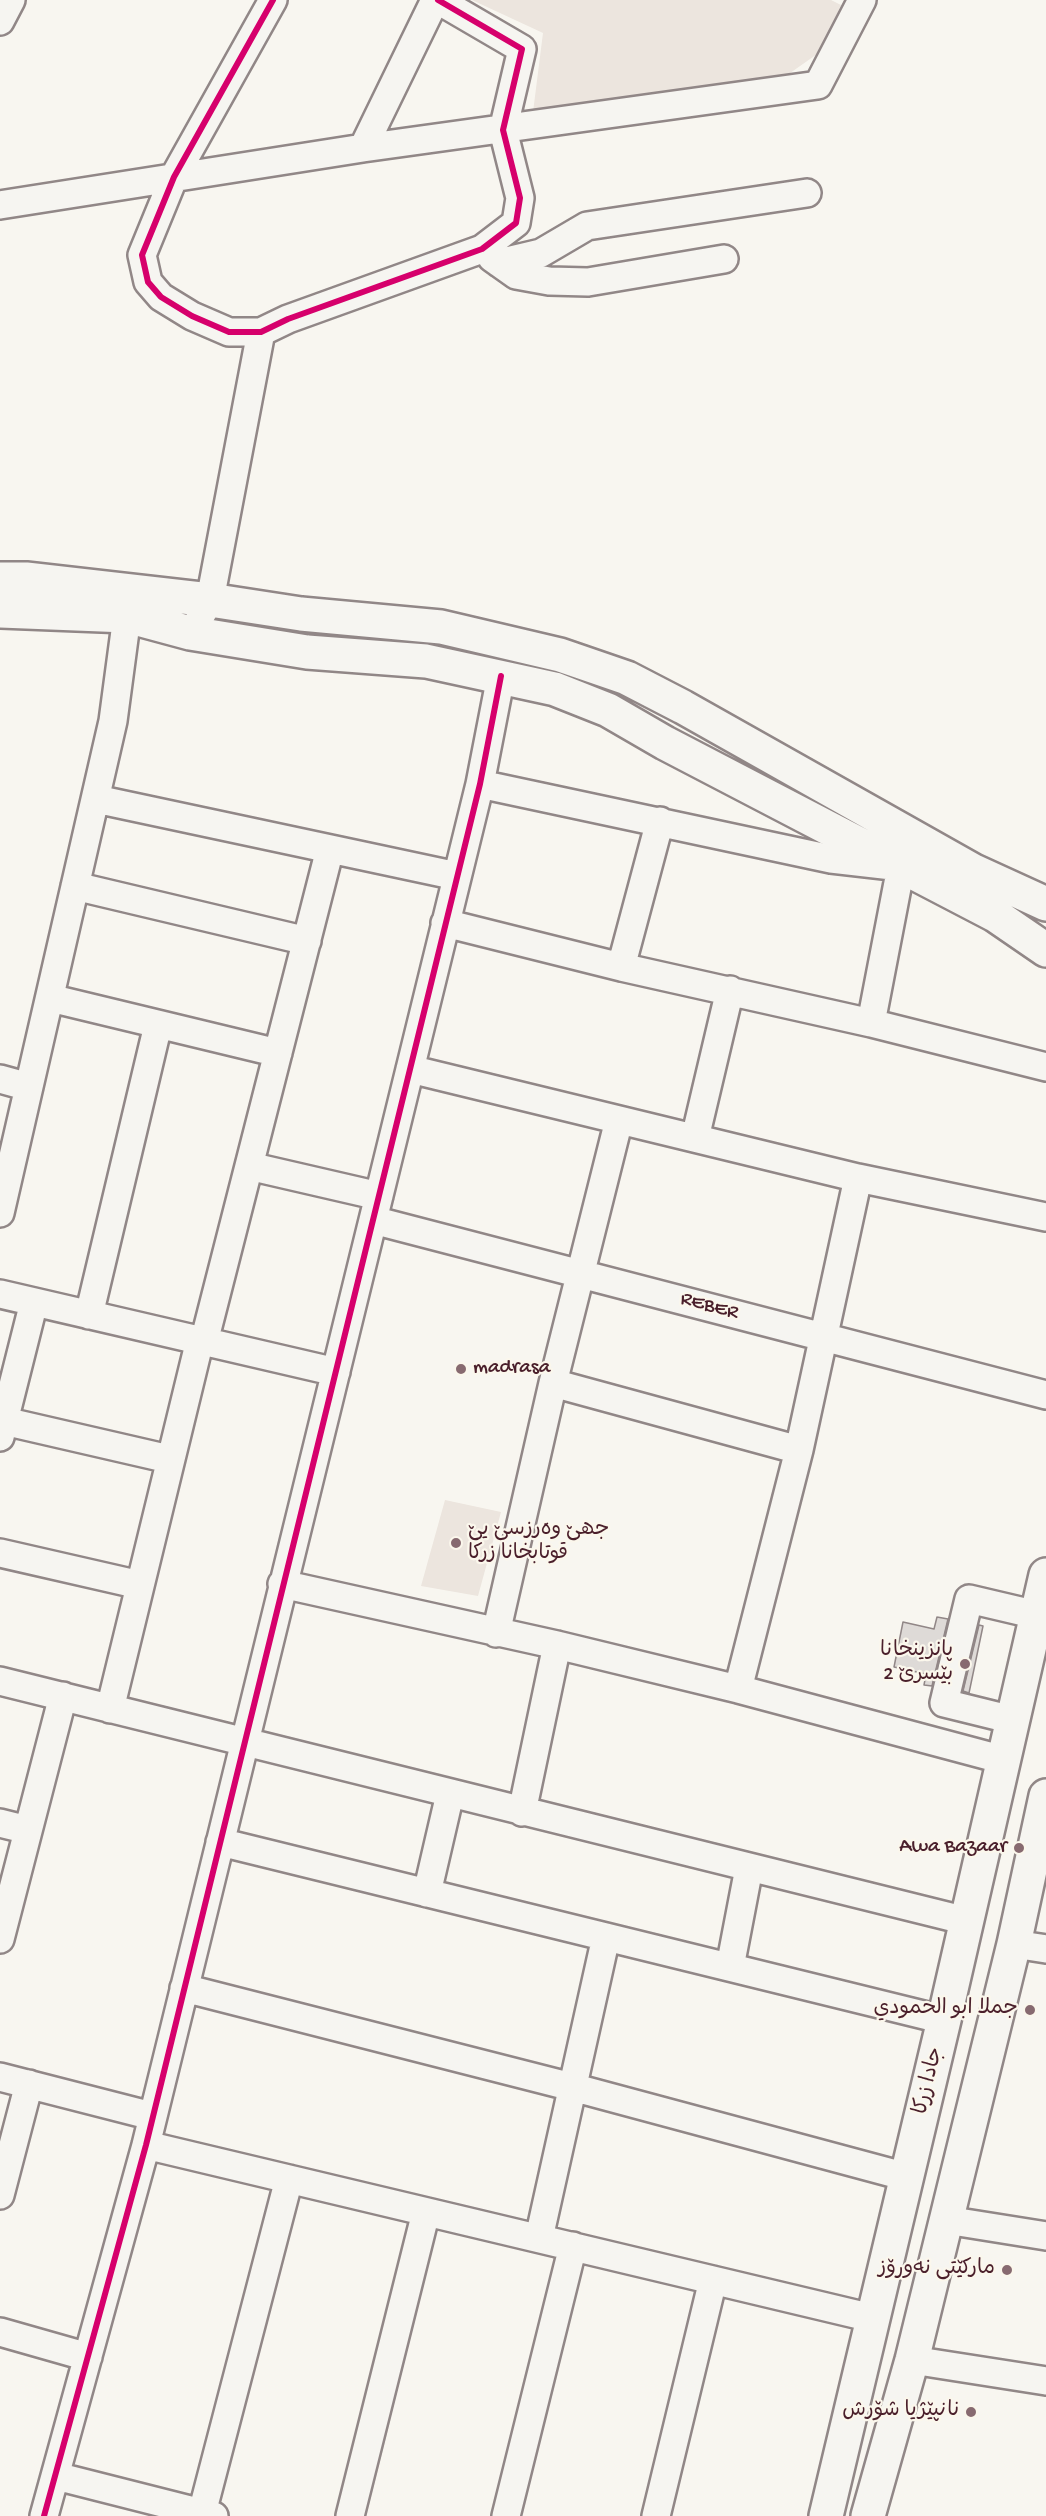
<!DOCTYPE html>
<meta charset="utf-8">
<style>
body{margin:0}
canvas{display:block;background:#f8f6f0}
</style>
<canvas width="1046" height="2516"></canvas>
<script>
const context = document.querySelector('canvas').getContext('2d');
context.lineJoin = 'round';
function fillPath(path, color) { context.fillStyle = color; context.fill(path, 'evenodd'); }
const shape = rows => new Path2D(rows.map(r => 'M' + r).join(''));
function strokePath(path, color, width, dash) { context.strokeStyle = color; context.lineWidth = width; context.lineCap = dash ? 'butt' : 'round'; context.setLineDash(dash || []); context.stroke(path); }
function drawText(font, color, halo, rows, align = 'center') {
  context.font = font + ' "Gochi Hand","Playpen Sans Arabic",sans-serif'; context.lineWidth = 4.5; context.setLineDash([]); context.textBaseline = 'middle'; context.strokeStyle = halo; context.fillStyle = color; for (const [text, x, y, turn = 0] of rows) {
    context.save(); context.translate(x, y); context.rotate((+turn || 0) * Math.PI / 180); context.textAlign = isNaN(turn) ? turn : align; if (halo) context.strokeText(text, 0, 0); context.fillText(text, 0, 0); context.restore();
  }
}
const green = shape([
 [472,0,831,0,841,5,820,52,783,78,532,120,543,33],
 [445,1500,501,1512,478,1596,421,1586]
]);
const building = shape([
 [937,1617,948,1619,932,1686,924,1685,926,1674,894,1667,903,1622,934,1629,937,1617],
 [979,1625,983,1626,969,1693,963,1691,979,1625]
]);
const minor = shape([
 [273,0,174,177,142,255,148,282,161,297,192,316,229,332,261,332,288,319,482,249,516,223,520,198,503,130,522,49,438,0],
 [435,0,363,148,818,85,862,0],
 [0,21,11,0],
 [0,205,363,148],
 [492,258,516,275,549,281,588,282,724,259],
 [499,263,541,253,587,226,807,193],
 [200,617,210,600,261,332],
 [480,784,831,859,901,867,871,1023],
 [96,799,457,876],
 [75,886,307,941],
 [445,923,621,967,871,1023,1046,1067],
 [621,967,660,821],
 [50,998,278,1053],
 [410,1069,858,1178,1046,1217],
 [0,1079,29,1087],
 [695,1138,730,990],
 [249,1166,379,1196],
 [0,1213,113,721,127,616],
 [373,1220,1046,1395],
 [0,1294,336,1372],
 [89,1315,158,1025],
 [204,1342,330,849],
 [553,1383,799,1450],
 [4,1421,169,1459],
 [0,1437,34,1302],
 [0,1553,140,1585],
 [282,1584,557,1645,738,1689,1004,1760],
 [496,1633,553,1383,619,1120],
 [0,1681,967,1921],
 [738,1689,799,1450,858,1178],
 [110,1709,200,1340],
 [1013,1720,944,1703,969,1599,1037,1615],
 [522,1812,557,1645],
 [0,1823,28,1830],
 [220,1842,944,2020],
 [427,1893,450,1794],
 [0,1939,63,1696],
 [1014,1944,1046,1949],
 [730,1967,749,1868],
 [184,1988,572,2087,907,2177],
 [0,2077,152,2116],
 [146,2145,872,2318],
 [0,2195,29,2084],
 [946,2220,1046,2236],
 [539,2238,606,1937],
 [0,2332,88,2357],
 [912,2360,1046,2381],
 [56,2476,214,2516],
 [202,2513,289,2179],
 [44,2516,146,2145,480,784,501,676],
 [350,2516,426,2212],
 [506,2516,573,2246],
 [656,2516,713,2280]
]);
const major = shape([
 [0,579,26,579,210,600,301,614,441,627,560,655,627,678,683,707,974,871,1046,904],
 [0,611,127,616,190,633,307,652,426,661,555,689,608,710,665,743,995,915,1046,950],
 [826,2516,944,2020,1046,1575],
 [868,2516,912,2360,1014,1944,1046,1796]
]);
const cycleway = shape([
 [273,0,174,177,142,255,148,282,161,297,192,316,229,332,261,332,288,319,482,249,516,223,520,198,503,130,522,49,438,0],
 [44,2516,146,2145,480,784,501,676]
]);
const markers = [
 [461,1369,6,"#876a70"],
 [456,1543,6,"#876a70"],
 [965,1664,6,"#876a70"],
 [1019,1848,6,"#876a70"],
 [1030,2010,6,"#876a70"],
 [1007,2270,6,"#876a70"],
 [971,2412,6,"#876a70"]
];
const streetNames = [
 ["REBER",709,1307,15],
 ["جادا زرکا",930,2081,-76]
];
const poiNames = [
 ["madrasa",473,1369,"left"],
 ["جھێ وەرزسێ یێ",468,1531,"left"],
 ["قوتابخانا زرکا",468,1555,"left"],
 ["پانزینخانا",953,1652],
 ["بێسرێ 2",953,1676],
 ["Awa Bazaar",1007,1848],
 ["جملا ابو الحمودي",1018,2010],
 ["مارکێتی نەورۆز",995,2270],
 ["نانپێژیا شۆرش",959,2412]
];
fillPath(green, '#ece5de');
fillPath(building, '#dedad7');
strokePath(building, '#918787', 1.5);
strokePath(minor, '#918787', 32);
strokePath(major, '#918787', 38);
strokePath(minor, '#f6f5f1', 27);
strokePath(major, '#f6f5f1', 33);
strokePath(cycleway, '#d6006c', 6);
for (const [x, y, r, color] of markers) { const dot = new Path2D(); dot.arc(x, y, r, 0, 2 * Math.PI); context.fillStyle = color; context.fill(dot); strokePath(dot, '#fbf7ec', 2); }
drawText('21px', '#4a1f2b', '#fbf7ec', streetNames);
drawText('21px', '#4a1f2b', '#fbf7ec', poiNames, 'right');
</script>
